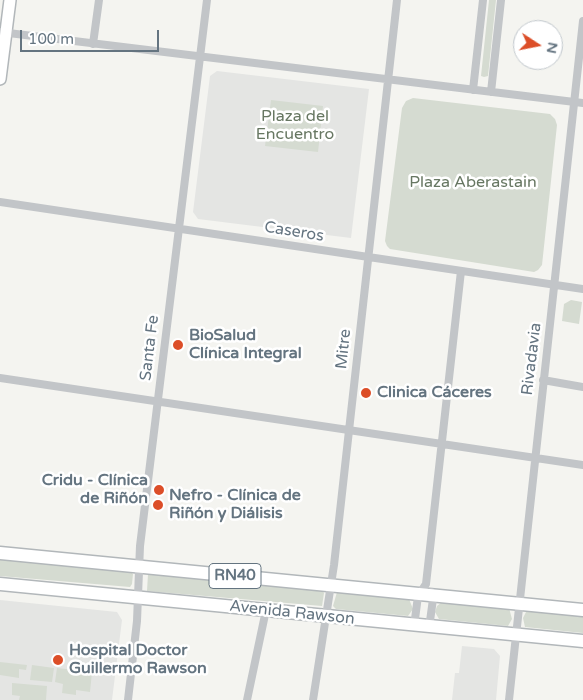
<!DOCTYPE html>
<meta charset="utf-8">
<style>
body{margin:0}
#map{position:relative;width:583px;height:700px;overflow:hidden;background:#f4f4f0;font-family:"Varela Round",sans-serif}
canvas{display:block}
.north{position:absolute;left:513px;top:20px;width:50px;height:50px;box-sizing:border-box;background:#fff;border:1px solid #c1c7cc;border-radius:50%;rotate:101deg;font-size:14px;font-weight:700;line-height:20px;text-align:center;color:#647480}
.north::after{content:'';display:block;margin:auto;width:18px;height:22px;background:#dc4e28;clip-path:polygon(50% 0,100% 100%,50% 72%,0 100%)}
.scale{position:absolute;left:20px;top:30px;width:139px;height:22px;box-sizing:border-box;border:2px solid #647480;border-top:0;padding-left:6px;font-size:15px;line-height:18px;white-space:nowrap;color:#647480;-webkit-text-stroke:4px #fff;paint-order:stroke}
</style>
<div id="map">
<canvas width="583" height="700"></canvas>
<div class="north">N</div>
<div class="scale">100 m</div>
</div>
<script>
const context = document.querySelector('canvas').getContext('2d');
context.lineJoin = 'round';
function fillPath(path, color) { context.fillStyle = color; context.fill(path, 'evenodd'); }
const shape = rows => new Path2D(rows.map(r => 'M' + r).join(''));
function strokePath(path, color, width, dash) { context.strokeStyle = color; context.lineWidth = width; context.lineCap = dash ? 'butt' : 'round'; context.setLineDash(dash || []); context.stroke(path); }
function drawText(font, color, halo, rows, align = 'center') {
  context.font = font + ' "Varela Round",sans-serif'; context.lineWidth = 5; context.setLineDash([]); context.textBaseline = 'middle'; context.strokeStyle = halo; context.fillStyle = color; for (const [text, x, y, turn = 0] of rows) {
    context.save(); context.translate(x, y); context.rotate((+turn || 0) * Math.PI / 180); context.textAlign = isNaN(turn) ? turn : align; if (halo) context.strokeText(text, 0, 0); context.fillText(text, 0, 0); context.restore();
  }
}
const built = shape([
 [217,71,369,89,351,238,198,219,193,212,210,76],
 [0,600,117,612,122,620,112,700,0,700],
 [462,646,494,649,500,656,496,700,452,700,455,673,459,673]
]);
const green = shape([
 [489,0,496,0,488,76,484,77,481,76],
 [413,98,550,114,555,119,557,125,542,265,538,270,534,272,390,249,387,246,385,241,402,108,406,101],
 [271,100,323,106,318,152,265,146],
 [571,300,582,302,579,324,562,321,564,304],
 [0,559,130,571,133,574,132,584,130,587,0,576],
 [148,574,322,590,324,593,322,606,147,591],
 [337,592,409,599,413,609,408,616,336,609,333,606],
 [442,602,509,608,512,619,508,626,439,619,435,612,437,606],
 [527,610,583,616,583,633,525,627,523,618],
 [0,662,27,665,26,670,19,669,19,678,0,675],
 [32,665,54,668,52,682,30,680],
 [57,668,92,672,90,692,76,690,76,695,62,693,63,684,55,682],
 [12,683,47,686,46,700,19,700,20,696,12,695]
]);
const minor = shape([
 [0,32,583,103],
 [93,44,99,0],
 [473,90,483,0],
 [491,92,501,0],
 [0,202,583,289],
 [0,378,583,465],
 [543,380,583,387],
 [417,625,415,619,418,596,426,584,461,271],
 [427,626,430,621,433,599,431,592],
 [128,700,137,621,140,546,207,0],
 [247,700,266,610],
 [313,700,334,565,397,0],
 [509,700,583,21]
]);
const secondary = shape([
 [0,79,10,0]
]);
const primary = shape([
 [0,553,583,610],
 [0,584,583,641]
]);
const markers = [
 [178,345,6,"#dc4e28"],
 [366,393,6,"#dc4e28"],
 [159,490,6,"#dc4e28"],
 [158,505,6,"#dc4e28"],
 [58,660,6,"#dc4e28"]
];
const shields = [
 [235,576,52]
];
const shieldNames = [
 ["RN40",235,576]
];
const parkNames = [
 ["Plaza del",295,117],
 ["Encuentro",295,135],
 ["Plaza Aberastain",473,183]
];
const streetNames = [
 ["Caseros",294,232,9],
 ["Santa Fe",150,348,-83],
 ["Mitre",344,349,-84],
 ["Rivadavia",532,359,-83],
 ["Avenida Rawson",292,613,6]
];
const poiNames = [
 ["BioSalud",189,336],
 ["Clínica Integral",189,354],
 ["Clinica Cáceres",377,393],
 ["Cridu - Clínica",148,481,"right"],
 ["de Riñón",148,499,"right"],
 ["Nefro - Clínica de",169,496],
 ["Riñón y Diálisis",169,514],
 ["Hospital Doctor",69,651],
 ["Guillermo Rawson",69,669]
];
fillPath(built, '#e4e5e3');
fillPath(green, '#d5dbd1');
strokePath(secondary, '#b2b7ba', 14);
strokePath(primary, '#b2b7ba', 15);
strokePath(minor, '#c2c5c8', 8);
strokePath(secondary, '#fff', 11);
strokePath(primary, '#fff', 12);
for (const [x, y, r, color] of markers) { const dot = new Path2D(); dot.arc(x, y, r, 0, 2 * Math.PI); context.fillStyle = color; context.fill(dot); strokePath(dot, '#fff', 2); }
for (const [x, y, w] of shields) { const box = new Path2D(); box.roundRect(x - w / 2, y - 12.5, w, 25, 4); context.fillStyle = '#fff'; context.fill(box); strokePath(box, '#647480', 1); }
drawText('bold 15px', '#647480', null, shieldNames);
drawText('16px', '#677762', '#fff', parkNames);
drawText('16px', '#647480', '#fff', streetNames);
drawText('bold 16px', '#647480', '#fff', poiNames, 'left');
</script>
